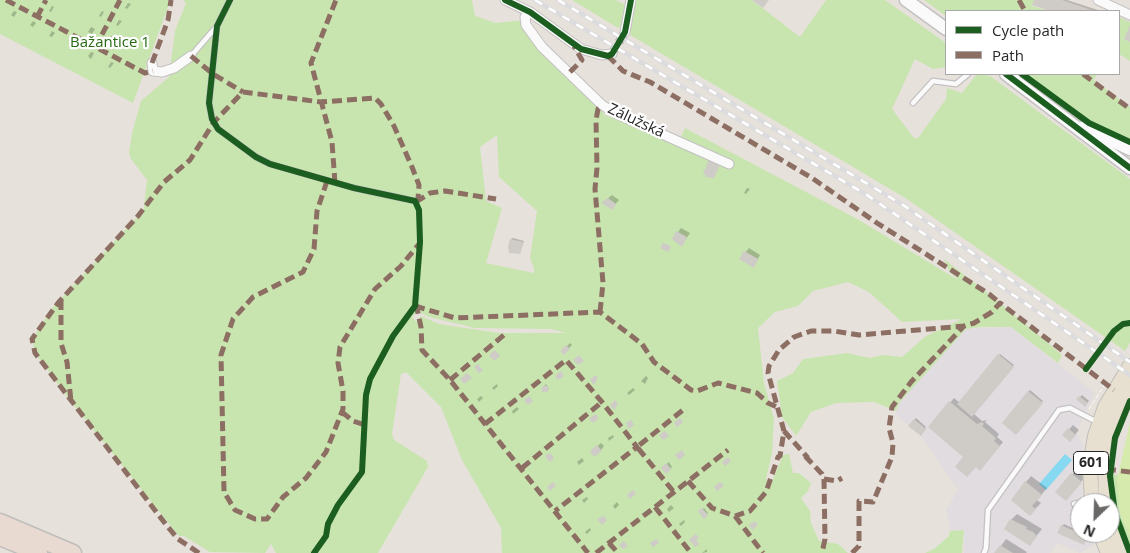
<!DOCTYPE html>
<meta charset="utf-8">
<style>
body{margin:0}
#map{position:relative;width:1130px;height:553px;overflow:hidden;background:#e7e1db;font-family:"Open Sans",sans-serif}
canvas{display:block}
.legend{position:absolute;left:945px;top:10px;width:175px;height:65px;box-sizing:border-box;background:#fff;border:1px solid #a9a9a9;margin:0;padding:6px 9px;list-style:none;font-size:15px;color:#272727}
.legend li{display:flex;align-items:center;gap:10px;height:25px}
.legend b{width:25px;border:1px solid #a9a9a9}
.north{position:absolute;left:1070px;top:493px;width:50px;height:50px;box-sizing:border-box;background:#fff;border:1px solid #a9a9a9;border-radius:50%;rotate:204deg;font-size:14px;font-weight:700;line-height:20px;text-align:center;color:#272727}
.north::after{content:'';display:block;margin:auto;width:18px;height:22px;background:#6a6866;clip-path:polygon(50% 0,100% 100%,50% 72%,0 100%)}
</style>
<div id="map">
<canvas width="1130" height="553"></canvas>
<ul class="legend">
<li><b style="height:6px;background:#1b5e20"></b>Cycle path</li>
<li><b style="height:6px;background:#8d6e63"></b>Path</li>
</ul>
<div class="north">N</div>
</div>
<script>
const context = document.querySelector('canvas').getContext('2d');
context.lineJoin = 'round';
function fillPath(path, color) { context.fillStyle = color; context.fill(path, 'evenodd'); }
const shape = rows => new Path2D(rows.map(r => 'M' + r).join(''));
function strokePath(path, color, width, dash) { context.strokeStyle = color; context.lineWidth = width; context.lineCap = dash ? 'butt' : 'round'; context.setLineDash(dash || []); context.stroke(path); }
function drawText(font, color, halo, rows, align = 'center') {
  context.font = font + ' "Open Sans",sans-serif'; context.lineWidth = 4.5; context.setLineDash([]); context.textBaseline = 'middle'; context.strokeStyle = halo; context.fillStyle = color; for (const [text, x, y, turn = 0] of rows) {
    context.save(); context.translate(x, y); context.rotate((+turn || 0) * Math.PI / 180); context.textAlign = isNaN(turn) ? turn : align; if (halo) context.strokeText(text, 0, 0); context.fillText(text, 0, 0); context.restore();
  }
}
const industrial = shape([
 [1011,327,1095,393,1076,433,1084,445,1081,470,1082,496,1073,502,1076,508,1080,509,1080,533,1091,533,1094,545,1080,553,1057,543,1050,553,964,553,964,530,951,530,946,510,960,487,956,487,921,436,897,416,896,411,899,403,965,329]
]);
const green = shape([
 [0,0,168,0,168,7,133,103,0,34],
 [183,0,472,0,475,16,496,23,524,20,605,115,649,133,679,141,685,128,859,220,958,280,949,271,944,259,999,302,1062,355,1058,363,1011,327,982,327,966,329,899,403,896,411,874,402,836,403,811,412,796,436,782,417,777,381,793,373,803,359,847,353,870,358,883,355,902,357,926,336,962,319,902,322,869,292,848,282,813,291,798,306,775,312,758,328,764,383,774,419,772,453,766,479,771,484,783,455,789,454,793,473,799,473,811,483,808,491,801,498,810,511,811,523,819,541,838,544,848,553,502,553,501,528,462,460,441,407,406,372,401,374,392,434,394,440,427,461,428,467,378,553,276,553,271,544,265,553,210,552,184,536,179,536,71,402,35,353,32,339,53,307,138,216,143,215,147,180,131,159,129,153,132,133,141,101,169,77,175,31,186,3],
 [497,135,499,177,537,211,530,258,534,268,534,273,486,263,502,208,486,201,480,147],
 [419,312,429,317,475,328,551,329,566,333,499,333,439,324,421,316,416,322,412,316],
 [572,0,616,0,627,6,624,23,618,28],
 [635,0,752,0,800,37,826,0,885,0,946,43,946,67,933,69,915,59,892,109,914,138,918,138,946,99,947,88,962,93,977,74,990,76,1130,179,1130,343,1125,351,907,199,630,35],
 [924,0,1034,0,1032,6,1050,11,946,11,946,16],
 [1119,17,1130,22,1130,28,1124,39,1130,42,1130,61,1119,54],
 [1024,74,1097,74,1094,80,1130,107,1130,140,1089,121],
 [1111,474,1118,475,1120,513,1130,536,1130,550,1116,513],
 [964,530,962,553,925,553,934,549,949,536,950,531]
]);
const pitch = shape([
 [1130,422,1130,536,1120,513,1117,480]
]);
const water = shape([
 [1065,454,1072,460,1046,490,1039,484]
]);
const shadow = shape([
 [1035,0,1067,0,1101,11,1053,11,1034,5],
 [128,3,131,4,127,9,125,8],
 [52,6,54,7,51,12,49,11],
 [14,11,17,12,14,17,11,15],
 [102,11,104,12,101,17,99,16],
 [119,20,122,21,118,26,116,25],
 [33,21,36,23,33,27,30,25],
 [91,27,95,29,92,34,88,32],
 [52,31,55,33,52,37,49,36],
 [111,36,113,37,109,44,106,42],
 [72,41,75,43,72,48,69,46],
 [91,52,94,53,91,59,88,56],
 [111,62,114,63,110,68,108,67],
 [747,188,750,189,746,194,744,193],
 [612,195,619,200,612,208,603,202],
 [681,228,690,233,682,245,673,239],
 [513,238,524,241,520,253,511,239],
 [749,248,760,255,754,266,741,258],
 [570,343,572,345,564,353,562,351],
 [1000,354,1014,365,974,414,982,421,987,420,985,422,999,434,997,437,1003,442,984,465,965,456,930,427,954,398,960,403],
 [646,376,648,378,645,384,641,381],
 [497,384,498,386,494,390,492,388],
 [546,384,549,389,546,392,542,388],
 [633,388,635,390,629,395,627,393],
 [1030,390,1043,401,1016,433,1004,422],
 [1082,395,1089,401,1085,405,1078,399],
 [481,396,483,398,479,402,477,399],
 [517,407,519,409,513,414,512,411],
 [916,418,926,427,921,434,910,425],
 [1073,425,1079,430,1074,436,1064,435],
 [613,435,614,437,609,441,608,438],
 [601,443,604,446,601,450,595,448],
 [582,458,584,461,579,465,577,462],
 [669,462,672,467,666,472,662,468],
 [1078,468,1087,475,1071,493,1057,492],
 [1031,476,1047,488,1037,500,1041,503,1030,514,1026,482],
 [587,497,588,499,584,503,582,500],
 [617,502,619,505,615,509,613,506],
 [671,505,674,508,669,512,667,509],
 [704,508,708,513,704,517,700,512],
 [1017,514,1042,529,1030,544,1011,520],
 [684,520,685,522,681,526,679,524],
 [1064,524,1088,535,1085,542,1062,526],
 [590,528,591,530,587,534,585,532],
 [1006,539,1027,552,1026,553,996,553],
 [707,549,707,552,702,553]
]);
const building = shape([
 [752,0,769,0,763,8],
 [1034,0,1062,0,1094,11,1050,11,1032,5],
 [1130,25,1130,42,1124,39],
 [709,160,720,165,714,178,705,177,706,175,703,173],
 [608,198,616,204,613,210,601,203],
 [676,231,687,237,682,247,672,239],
 [510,239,523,242,520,254,509,253,508,247],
 [663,243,671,246,668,252,660,248],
 [744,251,758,259,754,268,739,259],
 [566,345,570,349,564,355,560,351],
 [495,350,500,356,494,361,489,355],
 [998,354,1014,367,972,417,957,404],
 [579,355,584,361,578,365,573,360],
 [478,364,483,370,479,373,474,367],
 [561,371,564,376,558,380,555,376],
 [467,373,472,378,464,384,460,379],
 [595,375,598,378,594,385,590,380],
 '541.5 389a3.5 3.5 0 1 1 7 0a3.5 3.5 0 1 1-7 0Z',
 [1028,391,1043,403,1016,435,1002,423],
 [529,396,533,401,528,405,524,400],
 [1079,396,1088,403,1085,407,1076,399],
 [615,400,618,404,614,410,610,405],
 [949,401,977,424,982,422,984,424,982,426,996,438,994,441,1000,446,980,471,976,467,967,477,955,467,963,457,928,427],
 [595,414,599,418,593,423,589,419],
 [680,418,683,422,677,427,674,423],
 [914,419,926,429,921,436,908,426],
 [631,420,634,425,629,429,626,423],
 [1068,428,1076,435,1070,442,1062,435],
 [665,431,669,436,663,440,659,435],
 [597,445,602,451,594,457,590,451],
 [682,450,685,455,679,460,675,455],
 [550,453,554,458,550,462,545,456],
 [728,457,731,461,725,466,722,462],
 [666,463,671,469,666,474,661,468],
 [1071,473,1082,482,1066,501,1055,492],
 [1025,481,1042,495,1032,506,1036,509,1030,516,1011,500],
 [553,482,556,486,550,491,547,487],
 [720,482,724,486,717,491,714,487],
 [633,490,636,494,630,499,627,495],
 [702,508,708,515,704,519,698,511],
 [604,516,607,520,602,525,597,519],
 [1010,519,1027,527,1026,529,1033,532,1037,536,1030,546,1004,529],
 [755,521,758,525,752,530,749,525],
 [1061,525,1087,537,1084,545,1057,533],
 [696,534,699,538,696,540,699,544,695,547,689,539],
 [656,539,659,543,653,547,650,543],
 [624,541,628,546,623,549,619,545],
 [1000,545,1013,553,994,553]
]);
const streetTunnel = shape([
 [612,54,625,32]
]);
const path = shape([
 [1089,409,1107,381]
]);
const lane = shape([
 [217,26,209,103,212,119,218,129,256,157,270,164,354,188,415,201],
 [191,56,217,26,230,0],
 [913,103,933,81,956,84,968,74],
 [1074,504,1090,500],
 [984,553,986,548,988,510,1059,410,1070,408,1097,422]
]);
const street = shape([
 [505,0,530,12,581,49,602,55,612,54],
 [1098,0,1130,15],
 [530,12,525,17,526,25,542,47,602,105,617,114,729,164],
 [625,32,631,0],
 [152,63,153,71,162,72,174,68,191,56]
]);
const secondary = shape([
 [906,0,946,29],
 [1006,74,1130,168],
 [1084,127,1130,149]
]);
const primary = shape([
 [1092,503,1090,466,1095,436,1105,407,1130,366],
 [1106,503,1105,453,1116,413,1130,386],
 [1110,522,1122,553],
 [1100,533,1108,553]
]);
const highway = shape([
 [0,522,73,553],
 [0,537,39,553]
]);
const rail = shape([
 [535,0,867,195,1130,375],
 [558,0,903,205,1130,362]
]);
const quiet = shape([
 [6,0,145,73,153,71],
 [1019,0,1025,11],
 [37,17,46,0],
 [95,48,120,0],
 [191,56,213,74,243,92],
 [608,56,623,71,650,82,812,178,877,223,989,294,1000,303],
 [152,63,168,20,171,0],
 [570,72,582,60,574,46],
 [1083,74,1130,109],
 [327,181,317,211,314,249,303,272,253,297,233,319,221,355,224,492,235,510,255,519,267,519,283,497,306,478,326,452,343,409,343,391,338,363,340,347,375,289,401,266,419,244],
 [335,183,332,142,311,63,336,0],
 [416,202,430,193,445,191,496,199],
 [61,300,61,343,67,362,71,401],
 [416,304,421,327,422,350,450,380,588,553],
 [415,306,455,318,600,312,642,344,654,362,691,390,697,391,718,383,757,393,768,403,777,407],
 [600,312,603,283,595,189,597,168,596,120,598,109,602,105],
 [450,380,504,335],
 [342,412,353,421,365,425],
 [485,424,566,360,602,402,637,447,555,511],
 [784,431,808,458],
 [805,456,822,474,824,479,825,539,822,553],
 [522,468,602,402],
 [1106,469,1130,472],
 [824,479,837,481,842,478],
 [688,481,712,508,735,516,750,511,766,492,778,457,780,456,784,431,768,373,769,366,779,350,794,337,811,331,834,331,859,335,964,326,974,323,992,312,1000,303,1114,390],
 [673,491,637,447,683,410],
 [655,507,691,553],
 [735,516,763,553],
 [609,543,618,553],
 [199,553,178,539,167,526,35,353,32,339,58,303,138,216,164,182,190,160,214,122,243,92,321,102,375,98,381,104,394,126,412,167,419,185,418,199],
 [596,553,728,450],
 [852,553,859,546,859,501,873,502,892,457,893,443,889,428,892,407,911,382,964,326]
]);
const cycleway = shape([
 [230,0,217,26,209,103,212,119,218,129,256,157,270,164,354,188,415,201,419,210,420,242,415,306,393,336,370,379,366,395,362,472,338,505,328,524,326,536,314,553],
 [505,0,530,12,581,49,608,56,612,54,625,32,631,0],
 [1006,74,1130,168],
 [1022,74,1089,123,1130,142],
 [1086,369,1114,331,1123,324,1130,323],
 [1130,553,1115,513,1110,476,1115,438,1130,401]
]);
const shields = [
 [1091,463,35]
];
const shieldNames = [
 ["601",1091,463]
];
const parkNames = [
 ["Bažantice 1",110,43]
];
const streetNames = [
 ["Zálužská",636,121,25]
];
fillPath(industrial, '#e0dcdf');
fillPath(green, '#c8e5b0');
fillPath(pitch, '#d6eaad');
fillPath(water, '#86d9f1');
fillPath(shadow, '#0003');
fillPath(building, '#cfcbc7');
strokePath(streetTunnel, '#c1bcb7', 9, [9, 4.5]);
strokePath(lane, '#c3c1c2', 7);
strokePath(street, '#c3c1c2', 11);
strokePath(secondary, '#c3c1c2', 15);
strokePath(primary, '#bfbdbb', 16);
strokePath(highway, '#bfbdbb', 19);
strokePath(path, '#fbfafa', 1, [4, 2.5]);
strokePath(lane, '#fbfafa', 4.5);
strokePath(street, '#fbfafa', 9);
strokePath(secondary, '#fbfafa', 12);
strokePath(primary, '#e7e0d0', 14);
strokePath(highway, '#e8dad1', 16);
strokePath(rail, '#dcdbdd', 4.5);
strokePath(rail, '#fff', 2.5, [8]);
strokePath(quiet, '#8d6e63', 5, [10, 5]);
strokePath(cycleway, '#1b5e20', 6);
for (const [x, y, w] of shields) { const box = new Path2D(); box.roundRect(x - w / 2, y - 11.5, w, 23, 4); context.fillStyle = '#fff'; context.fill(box); strokePath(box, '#272727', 1); }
drawText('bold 14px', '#272727', null, shieldNames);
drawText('15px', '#276912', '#fff', parkNames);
drawText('15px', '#272727', '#fff', streetNames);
</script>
